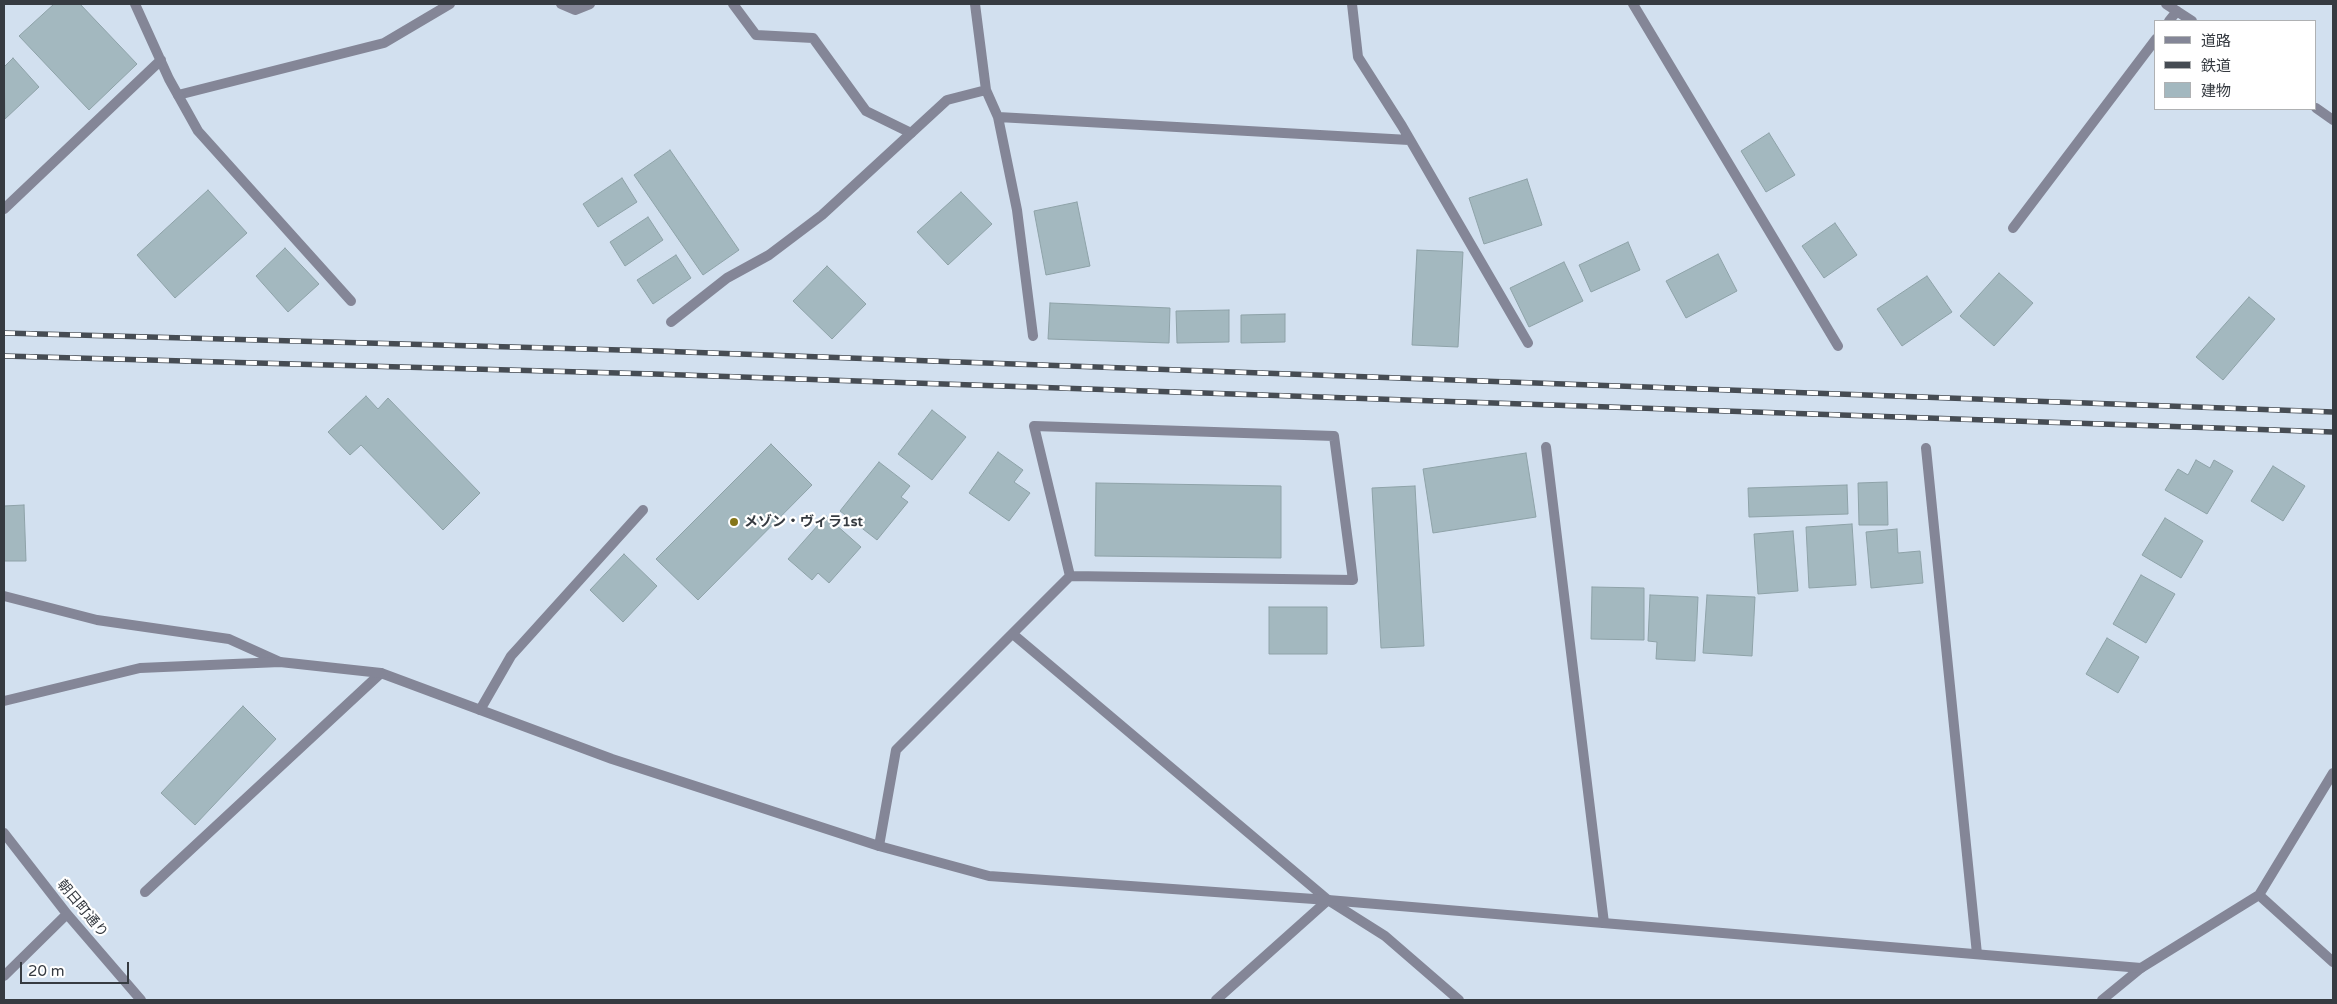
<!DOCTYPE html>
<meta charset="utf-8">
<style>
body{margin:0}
#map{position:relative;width:2337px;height:1004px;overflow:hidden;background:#d2e0ef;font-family:"Varela Round","Noto Sans JP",sans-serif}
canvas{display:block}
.frame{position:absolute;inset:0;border:5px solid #363b41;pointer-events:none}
.legend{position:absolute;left:2154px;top:20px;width:162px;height:90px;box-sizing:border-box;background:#fff;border:1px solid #afb1b3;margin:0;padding:6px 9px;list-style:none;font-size:15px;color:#363b41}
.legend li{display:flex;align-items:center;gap:10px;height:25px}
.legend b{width:25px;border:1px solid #afb1b3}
.scale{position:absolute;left:20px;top:962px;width:109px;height:22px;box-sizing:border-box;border:2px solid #363b41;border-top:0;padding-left:6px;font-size:15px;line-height:18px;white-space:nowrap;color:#363b41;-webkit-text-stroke:4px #fff;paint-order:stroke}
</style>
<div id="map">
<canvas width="2337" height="1004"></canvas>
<div class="frame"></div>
<ul class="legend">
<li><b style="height:6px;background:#848697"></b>道路</li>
<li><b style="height:6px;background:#464c53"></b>鉄道</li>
<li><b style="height:14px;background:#a3b8bf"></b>建物</li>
</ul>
<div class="scale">20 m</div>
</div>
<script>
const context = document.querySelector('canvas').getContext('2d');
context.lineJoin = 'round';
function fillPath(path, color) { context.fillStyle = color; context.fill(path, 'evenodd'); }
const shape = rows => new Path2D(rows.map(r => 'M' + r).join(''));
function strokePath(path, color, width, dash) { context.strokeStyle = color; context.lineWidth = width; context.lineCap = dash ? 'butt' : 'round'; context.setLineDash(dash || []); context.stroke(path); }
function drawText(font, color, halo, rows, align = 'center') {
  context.font = font + ' "Varela Round","Noto Sans JP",sans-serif'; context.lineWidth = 4.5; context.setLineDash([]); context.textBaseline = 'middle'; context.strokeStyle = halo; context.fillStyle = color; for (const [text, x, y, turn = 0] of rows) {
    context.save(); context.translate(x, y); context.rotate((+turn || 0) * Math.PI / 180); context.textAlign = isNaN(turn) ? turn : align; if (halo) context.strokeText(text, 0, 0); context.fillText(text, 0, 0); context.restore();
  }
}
const building = shape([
 [54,4,80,4,137,64,89,110,19,36,54,4],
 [13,58,39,87,5,119,4,67,13,58],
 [1769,133,1795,175,1766,192,1741,151,1769,133],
 [670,150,739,250,703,275,634,175,670,150],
 [622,178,637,202,598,227,583,204,622,178],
 [1527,179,1542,225,1484,244,1469,198,1527,179],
 [208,190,247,233,175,298,137,255,208,190],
 [961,192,992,224,948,265,917,232,961,192],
 [1077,202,1090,266,1046,275,1034,211,1077,202],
 [648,217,663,240,625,266,610,242,648,217],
 [1835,223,1857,255,1824,278,1802,246,1835,223],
 [1628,242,1640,270,1591,292,1579,265,1628,242],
 [285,248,319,284,288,312,256,276,285,248],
 [1417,250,1463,252,1458,347,1412,345,1417,250],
 [1718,254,1737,291,1686,318,1666,281,1718,254],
 [676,255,691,278,653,304,637,280,676,255],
 [1564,262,1583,301,1529,327,1510,288,1564,262],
 [827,266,866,304,832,339,793,301,827,266],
 [1999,273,2033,303,1994,346,1960,316,1999,273],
 [1927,276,1952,312,1902,346,1877,309,1927,276],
 [2249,297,2275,319,2223,380,2196,357,2249,297],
 [1050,303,1170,308,1169,343,1048,339,1050,303],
 [1229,310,1229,342,1177,343,1176,311,1229,310],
 [1285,314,1285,342,1241,343,1241,315,1285,314],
 [366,396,378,409,388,398,480,493,443,530,361,445,350,455,328,432,366,396],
 [932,410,966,437,932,480,898,454,932,410],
 [771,444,812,485,698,600,656,559,771,444],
 [998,452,1023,470,1014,482,1030,493,1009,521,969,493,998,452],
 [1526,453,1536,517,1433,533,1423,469,1526,453],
 [2196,460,2210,468,2214,460,2233,471,2207,514,2165,490,2178,469,2188,475,2196,460],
 [879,462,910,486,901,497,908,502,877,540,840,511,879,462],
 [2273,466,2305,486,2283,521,2251,501,2273,466],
 [1887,482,1888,525,1859,525,1858,483,1887,482],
 [1096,483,1281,486,1281,558,1095,556,1096,483],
 [1847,485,1848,514,1749,517,1748,488,1847,485],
 [1415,486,1424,646,1381,648,1372,488,1415,486],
 [24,505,26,561,4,561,4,506,24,505],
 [826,516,861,547,829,583,818,573,812,580,788,559,826,516],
 [2165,518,2203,541,2181,578,2142,555,2165,518],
 [1852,524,1856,585,1809,588,1806,527,1852,524],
 [1897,529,1898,553,1920,551,1923,583,1871,588,1866,532,1897,529],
 [1793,531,1798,591,1758,594,1754,534,1793,531],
 [624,554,657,586,623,622,590,590,624,554],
 [2141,575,2175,594,2146,643,2113,624,2141,575],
 [1592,587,1644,588,1644,640,1591,639,1592,587],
 [1650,595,1698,597,1695,661,1656,659,1657,642,1648,641,1650,595],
 [1707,595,1755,597,1752,656,1703,653,1707,595],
 [1269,607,1327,607,1327,654,1269,654,1269,607],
 [2107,638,2139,657,2118,693,2086,674,2107,638],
 [243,706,276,739,195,825,161,793,243,706]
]);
const service = shape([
 [561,4,575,10,590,4],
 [733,4,756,35,813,38,866,111,911,133],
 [178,95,384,43,450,4],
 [4,596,97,620,229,639,280,662],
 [145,892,381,673]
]);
const minor = shape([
 [135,4,169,79,198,131,351,301],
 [975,4,986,90,998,117,1017,210,1033,336],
 [1352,4,1358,57,1402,126,1528,343],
 [1633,4,1838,346],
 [2166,4,2192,21],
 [2169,21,2177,11],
 [2316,108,2333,120],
 [998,117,1409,140],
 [4,209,161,60],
 [2013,228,2156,39],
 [671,322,727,278,769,255,822,215,947,100,986,90],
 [1546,447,1604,923],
 [1926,448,1977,954],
 [1014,635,1328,900,1385,936,1459,1000],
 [480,710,511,656,643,510],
 [4,833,67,914,141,1000],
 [879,846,896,750,1070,576,1353,580,1334,436,1034,426,1070,576],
 [2259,895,2333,962],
 [4,976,67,914],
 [1216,1000,1328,900],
 [2102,1000,2141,968,2259,895,2333,773]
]);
const tertiary = shape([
 [4,701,140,668,280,662,381,673,612,759,879,846,989,876,1328,900,2141,968]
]);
const rail = shape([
 [4,333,657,351,2333,412],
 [4,356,654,374,2333,432]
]);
const markers = [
 [734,522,5,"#857518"]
];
const poiNames = [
 ["メゾン・ヴィラ1st",744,522]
];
const streetNames = [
 ["朝日町通り",82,909,50]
];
fillPath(building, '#a3b8bf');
strokePath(building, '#8ea2a8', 1);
strokePath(service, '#848697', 10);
strokePath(minor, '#848697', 10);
strokePath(tertiary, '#848697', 10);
strokePath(rail, '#464c53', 5.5);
strokePath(rail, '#fff', 4, [11]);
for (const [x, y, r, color] of markers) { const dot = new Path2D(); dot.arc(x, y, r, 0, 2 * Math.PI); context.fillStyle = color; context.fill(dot); strokePath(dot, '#fff', 2); }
drawText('bold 14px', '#363b41', '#fff', poiNames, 'left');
drawText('14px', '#363b41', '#fff', streetNames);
</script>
